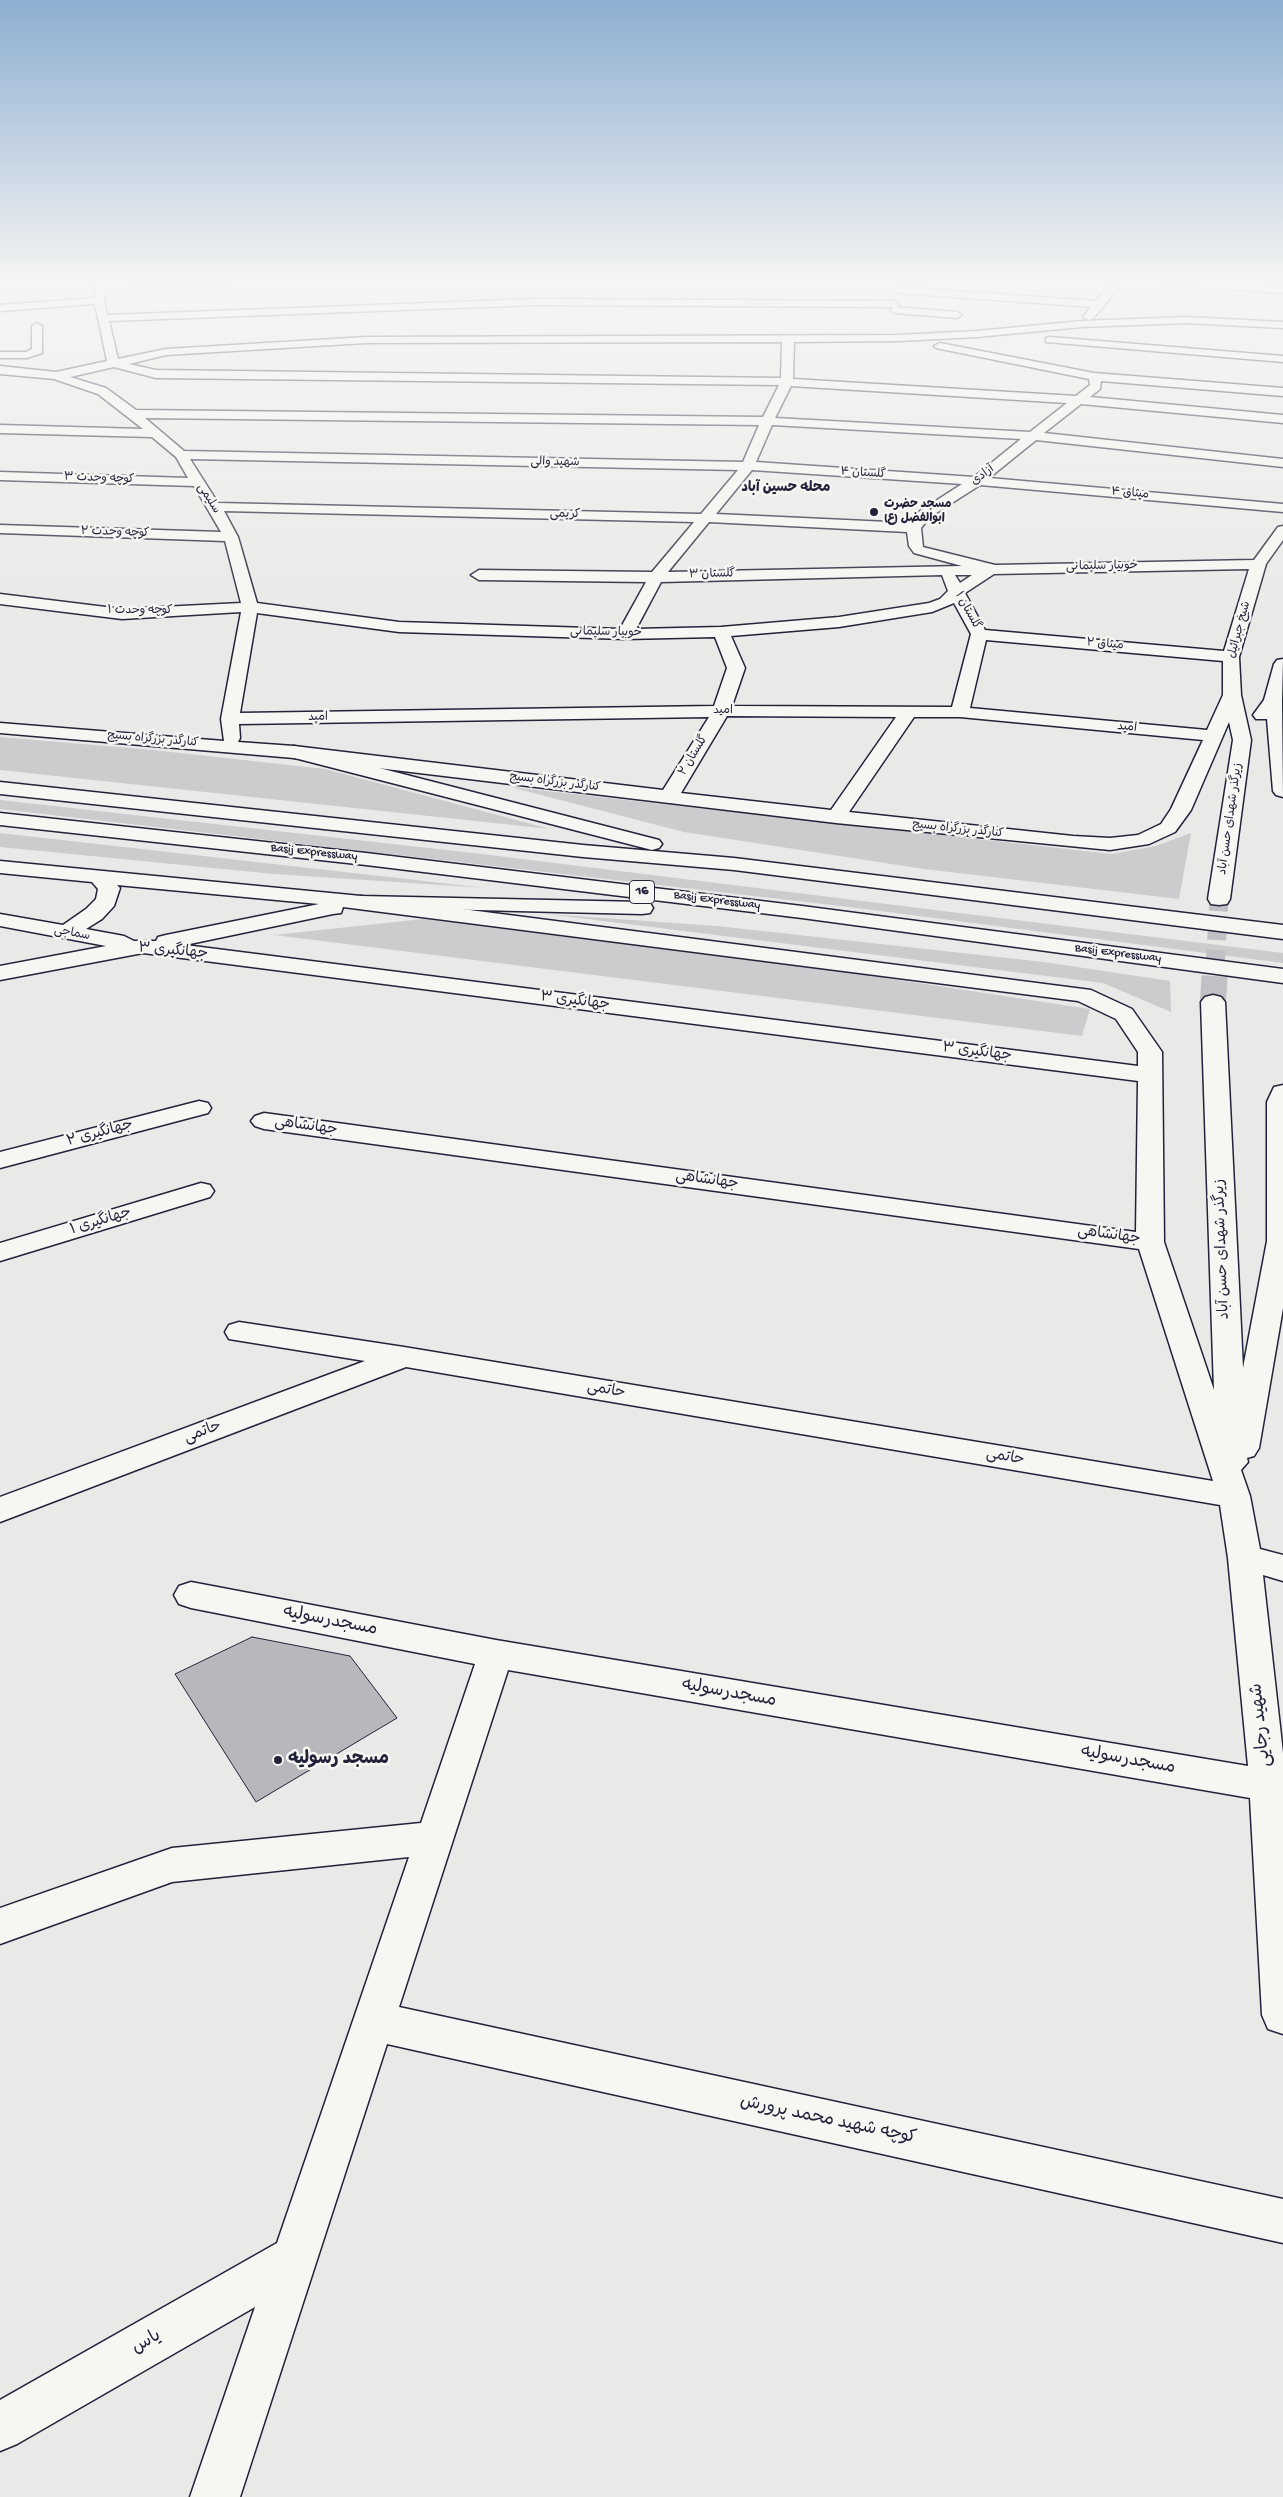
<!DOCTYPE html>
<meta charset="utf-8">
<style>
body{margin:0}
canvas{display:block;background:#e9e9e7}
</style>
<canvas width="1283" height="2497"></canvas>
<script>
const context = document.querySelector('canvas').getContext('2d');
context.lineJoin = 'round';
function fillPath(path, color) { context.fillStyle = color; context.fill(path, 'evenodd'); }
const shape = rows => new Path2D(rows.map(r => 'M' + r).join(''));
function strokePath(path, color, width, dash) { context.strokeStyle = color; context.lineWidth = width; context.lineCap = dash ? 'butt' : 'round'; context.setLineDash(dash || []); context.stroke(path); }
function drawText(font, color, halo, rows, align = 'center') {
  context.font = font + ' "Gochi Hand","Playpen Sans Arabic",sans-serif'; context.lineWidth = 5; context.setLineDash([]); context.textBaseline = 'middle'; context.strokeStyle = halo; context.fillStyle = color; for (const [text, x, y, turn = 0] of rows) {
    context.save(); context.translate(x, y); context.rotate((+turn || 0) * Math.PI / 180); context.textAlign = isNaN(turn) ? turn : align; if (halo) context.strokeText(text, 0, 0); context.fillText(text, 0, 0); context.restore();
  }
}
const built = shape([
 [435,280,555,280,563,298,439,302]
]);
const green = shape([
 [0,737,153,750,325,769,550,829,0,770],
 [510,787,1112,854,1156,846,1191,833,1179,899,924,869,684,832],
 [0,800,482,854,1283,953,1283,963,849,907,0,809],
 [0,833,486,888,274,874,0,847],
 [547,914,717,926,1044,962,1170,981,1171,1012,1103,983],
 [423,919,846,972,1090,1009,1082,1036,274,935]
]);
const building = shape([
 [252,1637,350,1656,397,1718,256,1802,175,1674,252,1637]
]);
const minorTunnelFar1 = shape([
 [1215,969,1219,899]
]);
const minorTunnel = shape([
 [1213,1002,1215,968]
]);
const minor = shape([
 [92,280,102,280,104,282,275,280,270,283,106,288,104,301,107,315,536,299,894,301,899,304,895,307,957,312,962,315,957,318,895,313,890,310,894,307,536,305,109,321,118,359,166,349,366,337,899,335,977,331,1082,321,1186,317,1283,322,1283,328,1186,323,1082,327,977,337,899,341,794,342,793,379,1076,396,1090,385,1089,379,936,348,934,346,940,343,1094,373,1283,388,1283,396,1101,381,1100,389,1090,397,1283,415,1283,423,1081,404,1044,433,1283,459,1283,467,1036,440,989,478,1283,504,1283,512,980,485,930,517,921,528,923,547,995,565,1254,560,1278,527,1283,526,1283,540,1266,564,1239,657,1241,695,1251,740,1230,899,1227,904,1219,905,1211,904,1208,899,1233,740,1229,722,1191,810,1175,832,1149,844,1110,850,836,823,294,758,0,733,0,723,224,741,221,719,241,612,122,619,0,604,0,594,122,609,241,603,225,541,0,533,0,525,221,532,194,486,0,480,0,472,188,478,176,457,152,437,0,433,0,425,143,429,98,394,54,379,0,374,0,366,56,372,107,361,95,304,0,311,0,305,94,298,96,285,92,280],
 [782,342,781,378,156,370,129,364,166,355,366,343,782,342],
 [114,367,156,378,779,385,763,417,136,410,106,388,70,377,114,367],
 [791,386,1067,403,1030,432,775,418,791,386],
 [145,418,759,425,743,462,184,451,145,418],
 [772,425,1021,439,974,477,756,462,772,425],
 [190,459,738,470,701,514,218,503,190,459],
 [752,470,962,484,920,511,910,523,716,514,752,470],
 [224,511,694,522,652,572,479,570,471,575,479,580,646,582,620,629,399,622,257,603,238,537,224,511],
 [709,522,907,532,909,546,914,553,962,566,668,572,709,522],
 [1249,569,1224,651,985,630,965,593,994,574,1249,569],
 [942,575,948,591,940,599,929,603,839,617,721,627,636,629,661,582,942,575],
 [955,575,972,575,960,583,955,575],
 [954,603,971,634,952,707,732,706,745,668,731,636,839,627,932,612,954,603],
 [257,613,399,632,625,639,715,637,727,668,714,706,240,713,257,613],
 [986,640,1223,661,1223,695,1207,730,970,708,986,640],
 [727,716,896,717,831,810,681,793,727,716],
 [709,717,663,790,294,746,238,742,240,738,239,724,709,717],
 [914,717,960,717,1203,740,1171,809,1161,824,1138,835,1110,838,1073,836,849,812,914,717],
 [1114,280,1124,280,1104,306,1092,319,1088,320,1083,317,1091,307,898,293,893,290,898,287,1096,301,1114,280],
 [1136,280,1180,280,1283,287,1283,293,1141,283,1136,280],
 [37,323,42,326,42,353,27,358,0,358,0,352,26,352,32,349,32,326,37,323],
 [1050,337,1283,356,1283,362,1046,342,1046,338,1050,337],
 [1283,659,1282,701,1283,797,1276,795,1273,791,1267,719,1256,719,1253,715,1264,700,1274,664,1277,660,1283,659],
 [0,861,361,896,1091,990,1132,1009,1162,1052,1164,1242,1214,1390,1201,1002,1205,997,1213,995,1221,997,1225,1002,1243,1368,1267,1241,1267,1102,1274,1087,1283,1085,1283,1308,1259,1448,1254,1456,1247,1458,1248,1462,1241,1470,1250,1496,1260,1549,1283,1555,1283,1581,1263,1575,1283,1753,1283,2034,1268,2029,1262,2015,1250,1798,508,1670,399,2007,1283,2199,1283,2243,387,2044,240,2497,190,2497,255,2307,17,2444,0,2451,0,2400,277,2243,409,1857,172,1882,0,1944,0,1908,172,1848,421,1823,475,1664,191,1608,179,1604,174,1595,179,1586,191,1582,496,1640,1248,1766,1228,1558,1220,1505,406,1367,0,1522,0,1497,365,1361,229,1339,225,1332,229,1325,239,1322,404,1347,1213,1481,1139,1249,264,1129,255,1126,251,1121,255,1116,264,1113,1136,1232,1138,1081,143,953,0,980,0,966,106,946,0,926,0,914,63,925,86,909,96,899,98,889,92,882,0,873,0,861],
 [117,885,319,904,166,935,158,937,156,941,134,941,124,936,86,929,102,919,114,906,120,888,117,885],
 [343,907,1078,1001,1116,1019,1138,1052,1138,1066,185,945,333,914,341,913,343,907],
 [199,1101,208,1103,211,1108,208,1113,0,1168,0,1152,199,1101],
 [201,1183,210,1185,214,1191,210,1197,0,1261,0,1243,201,1183]
]);
const highway = shape([
 [294,746,659,840,662,844,659,848,652,850,287,756,285,752,287,748,294,746],
 [0,782,583,845,734,858,1283,925,1283,939,734,870,583,857,0,794,0,782],
 [0,813,366,853,802,906,1283,969,1283,983,802,918,366,865,0,825,0,813],
 [361,896,642,902,650,903,653,908,650,913,642,914,353,907,350,902,353,897,361,896]
]);
const markers = [
 [874,512,5,"#22223b"],
 [278,1760,5,"#22223b"]
];
const farStreetnames = [
 ["شهید والی",555,463,1],
 ["گلستان ۴",863,474,4],
 ["آزادی",983,476,-37],
 ["کوچه وحدت ۳",99,479,2],
 ["میثاق ۴",1130,494,5],
 ["سلیمی",208,499,58],
 ["کریمی",565,515,1],
 ["کوچه وحدت ۲",115,533,2],
 ["خوبیار سلیمانی",1102,567,-1],
 ["گلستان ۳",712,575,-1],
 ["کوچه وحدت ۱",140,611],
 ["گلستان ۱",967,611,61],
 ["شیخ جبرائیل",1240,630,-75],
 ["خوبیار سلیمانی",606,633,1],
 ["میثاق ۲",1105,645,5],
 ["امید",723,711],
 ["امید",318,718,-1],
 ["امید",1127,728,5],
 ["کنارگذر بزرگراه بسیج",153,740,5],
 ["گلستان ۲",694,756,-59],
 ["کنارگذر بزرگراه بسیج",555,783,7],
 ["زیرگذر شهدای حسن آباد",1231,819,-82],
 ["کنارگذر بزرگراه بسیج",958,830,6],
 ["Basij Expressway",314,853,6],
 ["Basij Expressway",717,901,7],
 ["سماجی",72,934,10],
 ["Basij Expressway",1118,954,7]
];
const farPoinames = [
 ["مسجد حضرت",884,505],
 ["ابوالفضل (ع)",884,519]
];
const farNeighbourhoodnames = [
 ["محله حسین آباد",786,489]
];
const shields = [
 [642,892,25]
];
const shieldNames = [
 ["16",642,892]
];
const streetNames = [
 ["جهانگیری ۳",173,952,5],
 ["جهانگیری ۳",575,1002,7],
 ["جهانگیری ۳",977,1053,7],
 ["جهانشاهی",306,1127,8],
 ["جهانگیری ۲",100,1134,-15],
 ["جهانشاهی",707,1181,8],
 ["جهانگیری ۱",101,1222,-17],
 ["جهانشاهی",1109,1236,8],
 ["زیرگذر شهدای حسن آباد",1223,1249,-92],
 ["حاتمی",606,1391,10],
 ["حاتمی",203,1433,-21],
 ["حاتمی",1005,1458,10]
];
const nearStreetnames = [
 ["مسجدرسولیه",330,1622,11],
 ["مسجدرسولیه",729,1694,10],
 ["شهید رجایی",1262,1725,-96],
 ["مسجدرسولیه",1128,1761,10],
 ["کوچه شهید محمد پرورش",828,2121,12],
 ["یاس",147,2343,-30]
];
const nearPoinames = [
 ["مسجد رسولیه",288,1760]
];
fillPath(built, '#dadada');
fillPath(green, '#ccccce');
fillPath(building, '#b8b8bc');
strokePath(building, '#22223b', 1);
strokePath(minorTunnelFar1, '#c1c1c5', 19, [19, 10]);
strokePath(minorTunnel, '#c1c1c5', 26, [26, 13]);
strokePath(minor, '#22223b', 3);
strokePath(highway, '#22223b', 3);
fillPath(minor, '#f6f6f2');
fillPath(highway, '#f6f6f2');
const sky = context.createLinearGradient(0, 0, 0, 629);
sky.addColorStop(0, '#8daed0');
sky.addColorStop(0.45, '#f5f5f4');
sky.addColorStop(1, '#f5f5f400');
context.fillStyle = sky;
context.fillRect(0, 0, 1283, 629);
for (const [x, y, r, color] of markers) { const dot = new Path2D(); dot.arc(x, y, r, 0, 2 * Math.PI); context.fillStyle = color; context.fill(dot); strokePath(dot, '#f6f6f2', 2); }
drawText('12px', '#22223b', '#f6f6f2', farStreetnames);
drawText('bold 12px', '#22223b', '#f6f6f2', farPoinames, 'left');
drawText('bold 14px', '#22223b', '#f6f6f2', farNeighbourhoodnames);
for (const [x, y, w] of shields) { const box = new Path2D(); box.roundRect(x - w / 2, y - 11.5, w, 23, 4); context.fillStyle = '#f6f6f2'; context.fill(box); strokePath(box, '#22223b', 1); }
drawText('bold 14px', '#22223b', null, shieldNames);
drawText('15px', '#22223b', '#f6f6f2', streetNames);
drawText('18px', '#22223b', '#f6f6f2', nearStreetnames);
drawText('bold 18px', '#22223b', '#f6f6f2', nearPoinames, 'left');
</script>
